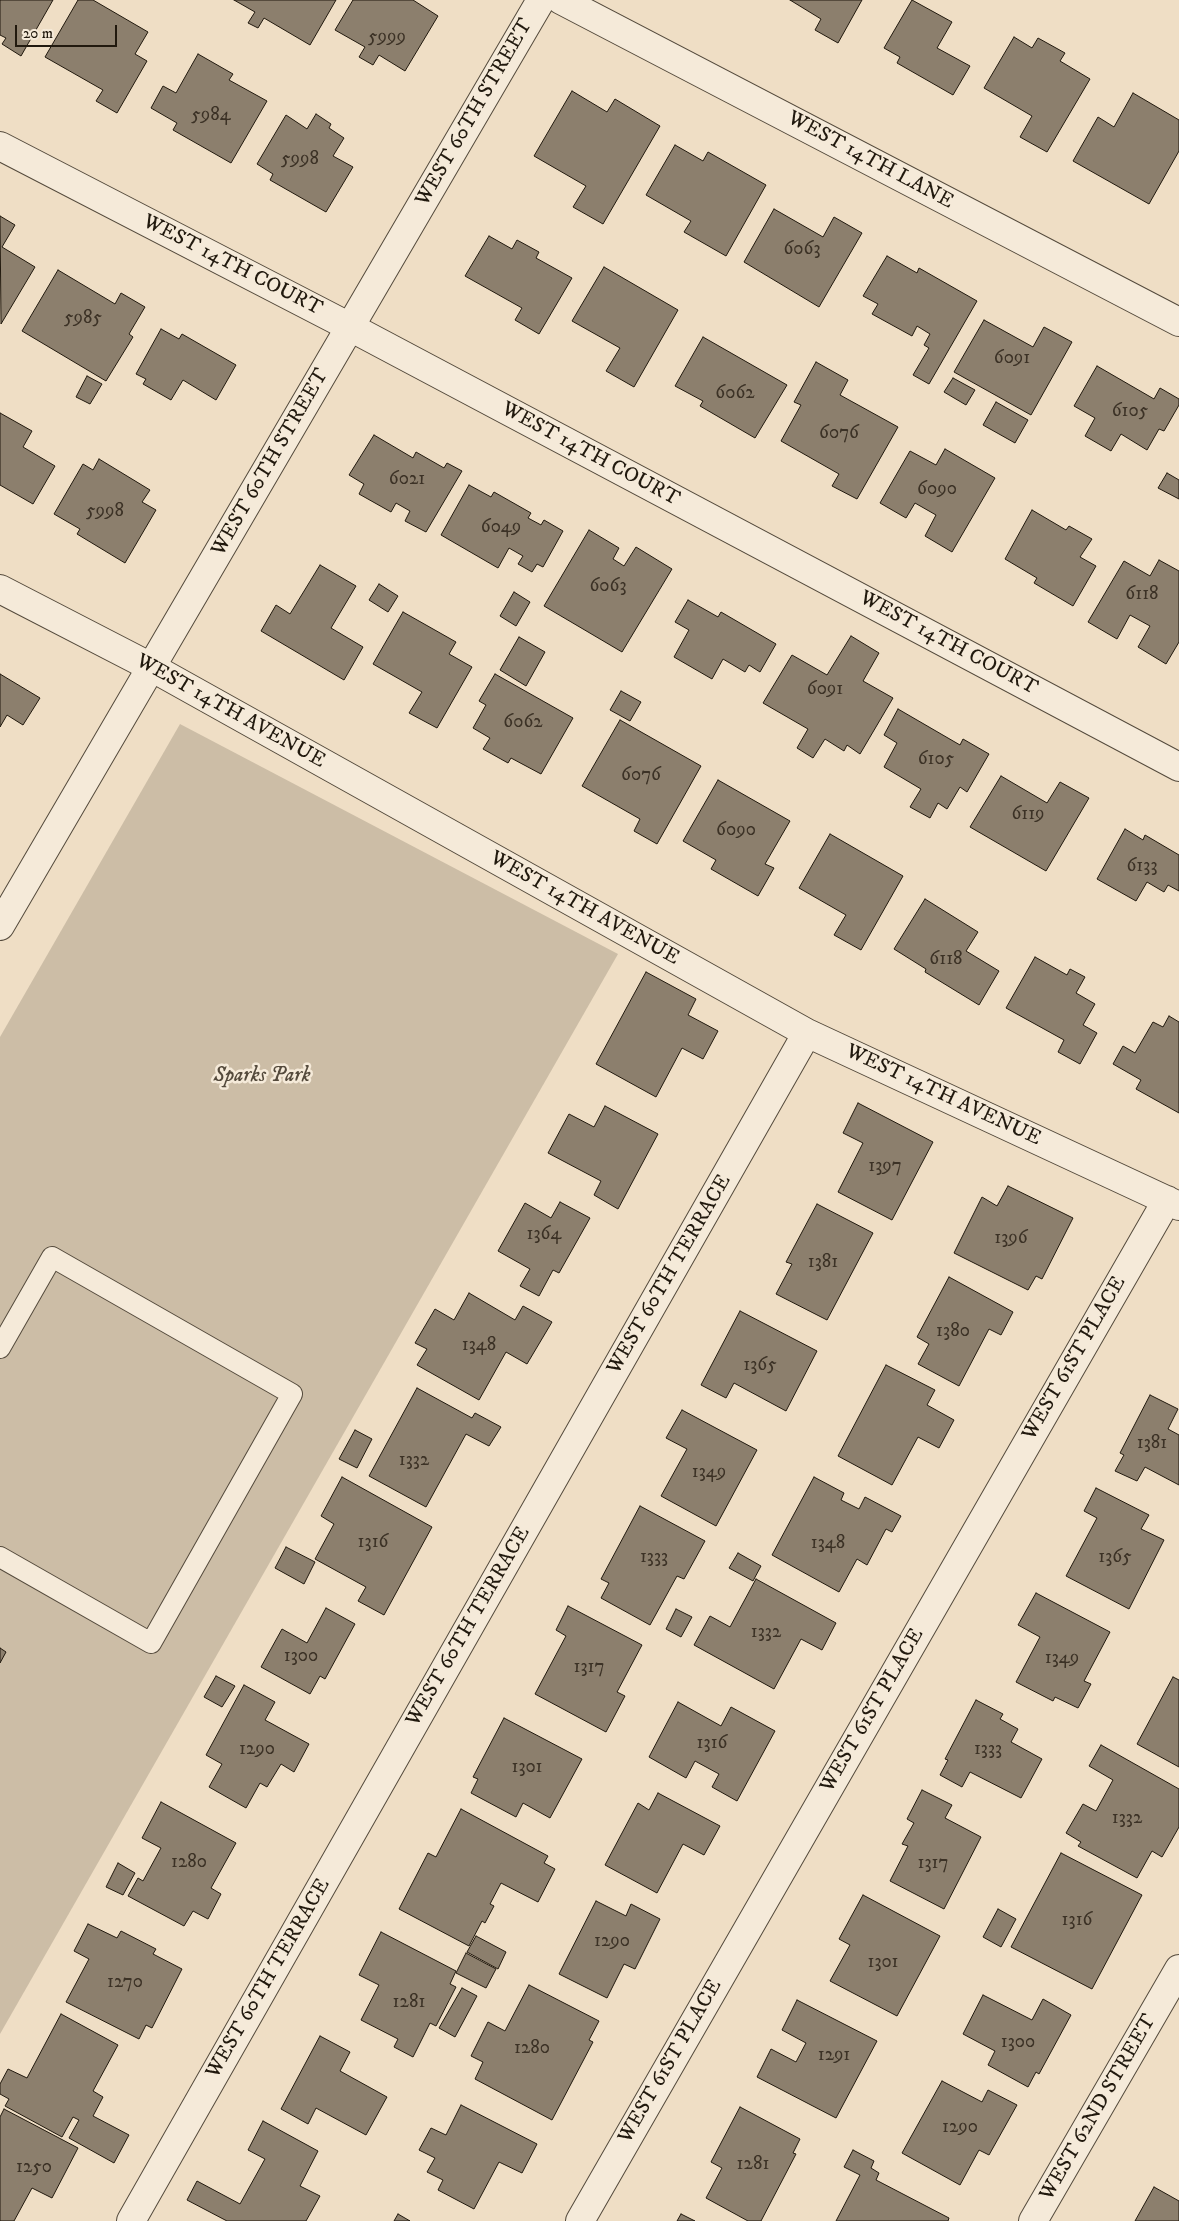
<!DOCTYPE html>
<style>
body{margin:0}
#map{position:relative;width:1179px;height:2221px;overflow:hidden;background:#efdec5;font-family:"IM FELL DW Pica",serif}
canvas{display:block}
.scale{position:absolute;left:15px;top:25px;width:102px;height:22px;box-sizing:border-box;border:2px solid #21190e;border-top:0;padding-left:6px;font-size:15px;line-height:18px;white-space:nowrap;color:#21190e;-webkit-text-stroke:4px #f5ead9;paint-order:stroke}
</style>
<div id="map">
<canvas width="1179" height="2221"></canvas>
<div class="scale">20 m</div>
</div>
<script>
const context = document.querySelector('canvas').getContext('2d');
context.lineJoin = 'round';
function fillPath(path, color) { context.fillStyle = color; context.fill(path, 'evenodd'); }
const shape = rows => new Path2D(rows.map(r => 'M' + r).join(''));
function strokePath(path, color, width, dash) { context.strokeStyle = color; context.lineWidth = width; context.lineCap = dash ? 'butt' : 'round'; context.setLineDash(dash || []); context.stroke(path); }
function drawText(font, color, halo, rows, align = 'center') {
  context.font = font + ' "IM FELL DW Pica",serif'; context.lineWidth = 5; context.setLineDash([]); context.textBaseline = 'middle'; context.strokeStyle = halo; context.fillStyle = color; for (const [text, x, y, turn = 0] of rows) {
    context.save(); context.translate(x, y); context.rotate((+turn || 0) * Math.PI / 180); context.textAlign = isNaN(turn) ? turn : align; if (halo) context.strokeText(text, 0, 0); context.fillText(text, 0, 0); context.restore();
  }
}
const green = shape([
 [180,724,618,954,0,2034,0,1037]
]);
const building = shape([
 [0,0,53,0,21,56,2,44,6,38,0,35,0,0],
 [78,0,93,0,148,32,135,54,147,61,117,113,96,101,103,90,45,57,78,0],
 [234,0,336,0,310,45,264,18,258,28,248,23,255,12,234,0],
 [353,0,413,0,438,16,405,71,379,55,373,65,359,57,365,47,335,30,353,0],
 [790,0,862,0,838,43,815,30,821,19,790,0],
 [912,0,952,22,937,48,970,66,953,95,897,63,900,57,884,48,912,0],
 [1014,37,1032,48,1038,38,1065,53,1060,61,1090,79,1047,152,1020,137,1032,116,984,88,1014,37],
 [198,54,233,74,229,80,267,101,231,163,173,130,177,123,151,108,163,86,176,93,198,54],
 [572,91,607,112,615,99,660,126,603,224,573,207,586,186,534,156,572,91],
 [1133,93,1179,120,1179,151,1149,204,1073,161,1098,117,1114,127,1133,93],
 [316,114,331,124,329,128,344,138,333,156,353,167,326,212,270,180,273,174,257,164,286,115,307,129,316,114],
 [675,145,703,161,708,152,766,185,726,256,684,232,691,221,646,195,675,145],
 [774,209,823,237,834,217,862,233,819,307,744,262,774,209],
 [0,216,15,225,2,247,35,267,1,324,0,216],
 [489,236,512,249,517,240,539,252,536,258,572,278,539,334,515,320,522,308,465,276,489,236],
 [887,256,917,273,919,268,977,301,929,384,913,375,929,348,924,345,930,334,917,326,912,336,872,314,878,304,863,296,887,256],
 [604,267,678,310,634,387,606,371,620,348,572,321,604,267],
 [58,270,115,304,121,293,145,307,129,334,133,337,106,381,22,331,58,270],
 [984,320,1033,347,1044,327,1072,342,1031,415,954,372,984,320],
 [161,329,179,339,182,334,236,365,216,400,183,380,171,400,143,384,146,379,136,374,161,329],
 [703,337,787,385,755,438,700,406,703,401,675,386,703,337],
 [816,362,848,380,840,395,898,427,857,499,832,486,839,474,781,441,801,405,794,402,816,362],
 [1097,366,1154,399,1160,388,1179,399,1179,405,1164,431,1159,429,1147,450,1121,434,1111,451,1085,436,1095,418,1074,406,1097,366],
 [87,376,102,384,90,404,76,397,87,376],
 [953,378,975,390,966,405,944,392,953,378],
 [996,402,1028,420,1015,443,983,425,996,402],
 [0,413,32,431,23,447,55,466,33,504,0,485,0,413],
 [374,435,413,458,416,452,444,468,447,463,462,471,426,532,405,521,410,511,396,503,391,512,359,494,364,484,349,475,374,435],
 [945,449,995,478,952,552,925,536,936,515,915,503,906,518,880,503,910,451,936,465,945,449],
 [99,459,150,490,142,502,156,510,125,563,77,534,80,529,54,514,83,464,93,470,99,459],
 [1167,473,1179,480,1179,499,1158,488,1167,473],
 [469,485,491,497,494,492,531,513,528,518,541,525,544,520,563,531,543,567,537,564,532,572,518,564,523,556,509,548,498,568,441,535,469,485],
 [1032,510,1066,530,1069,526,1092,539,1080,557,1096,566,1073,606,1034,583,1037,578,1005,559,1032,510],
 [589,530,619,548,613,559,624,566,636,547,672,569,622,652,544,606,589,530],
 [1159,560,1179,571,1179,642,1166,664,1138,647,1150,626,1130,615,1117,639,1088,622,1124,561,1150,576,1159,560],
 [320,565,356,586,331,628,363,647,344,680,261,631,276,605,290,614,320,565],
 [379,584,398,596,388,612,369,600,379,584],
 [514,592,530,602,516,626,500,616,514,592],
 [688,600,718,617,721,612,776,644,760,672,749,665,745,672,723,659,712,679,674,657,689,630,675,622,688,600],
 [403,612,456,642,449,654,472,667,437,728,409,713,422,692,373,664,403,612],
 [851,636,879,653,863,681,893,698,860,754,847,745,844,751,825,739,813,758,797,748,808,729,763,703,792,655,827,675,851,636],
 [519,637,545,652,526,686,500,670,519,637],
 [0,674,40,698,23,725,7,715,0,727,0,674],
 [495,674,573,718,541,774,511,758,508,763,483,749,490,738,473,728,486,705,479,701,495,674],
 [621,691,641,702,630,721,610,710,621,691],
 [898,709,960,745,963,739,989,754,967,792,960,787,947,809,938,803,930,818,910,807,921,789,884,767,897,743,884,735,898,709],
 [620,720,701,766,657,844,634,831,640,819,582,786,620,720],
 [1001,776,1047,803,1060,782,1089,798,1046,871,970,827,1001,776],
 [718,780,790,821,765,864,774,868,758,896,711,869,716,860,683,841,718,780],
 [1125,829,1143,840,1145,835,1179,855,1179,891,1168,885,1164,892,1147,882,1136,901,1097,879,1125,829],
 [830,834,903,876,861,950,834,935,846,915,799,888,830,834],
 [925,899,978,932,966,951,999,971,979,1005,925,972,926,969,894,949,925,899],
 [1035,957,1067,975,1070,969,1085,977,1076,993,1095,1004,1083,1025,1097,1033,1080,1064,1058,1052,1064,1040,1006,1008,1035,957],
 [646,972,696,999,688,1015,718,1031,703,1059,682,1048,656,1097,596,1064,646,972],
 [1169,1016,1179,1022,1179,1113,1136,1089,1141,1080,1113,1064,1123,1046,1135,1053,1153,1022,1163,1027,1169,1016],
 [858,1103,933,1142,892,1220,838,1192,863,1143,843,1133,858,1103],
 [605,1106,658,1134,618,1209,594,1195,601,1181,548,1153,569,1114,594,1127,605,1106],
 [1008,1186,1073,1218,1042,1279,1036,1276,1028,1290,954,1253,982,1197,997,1206,1008,1186],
 [560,1202,590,1218,559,1273,553,1270,539,1296,520,1286,530,1269,498,1251,525,1203,551,1218,560,1202],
 [817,1204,873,1233,827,1320,776,1294,792,1264,786,1262,817,1204],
 [949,1277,1013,1312,1001,1335,989,1329,959,1386,918,1364,929,1344,917,1337,949,1277],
 [469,1293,515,1320,523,1306,552,1322,527,1364,506,1352,479,1400,417,1365,427,1349,415,1343,435,1309,454,1320,469,1293],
 [740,1311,817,1351,786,1411,734,1383,726,1398,701,1385,740,1311],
 [886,1365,935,1390,927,1405,954,1420,939,1448,918,1437,892,1485,838,1456,886,1365],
 [417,1388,472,1418,475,1413,501,1427,489,1446,466,1434,426,1507,369,1476,417,1388],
 [1150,1395,1178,1409,1168,1429,1179,1435,1179,1485,1145,1467,1137,1481,1115,1471,1124,1455,1120,1453,1150,1395],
 [682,1410,757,1450,716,1526,661,1496,687,1449,666,1438,682,1410],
 [355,1430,372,1439,357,1468,339,1459,355,1430],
 [342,1477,432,1527,384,1615,358,1601,366,1587,315,1559,334,1524,321,1516,342,1477],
 [814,1477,844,1493,841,1500,859,1509,865,1497,901,1516,892,1532,886,1529,867,1565,857,1559,839,1592,772,1555,814,1477],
 [1096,1488,1149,1515,1141,1529,1164,1540,1129,1609,1066,1576,1097,1518,1084,1511,1096,1488],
 [640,1506,705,1541,684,1579,677,1576,650,1625,601,1598,609,1583,601,1579,640,1506],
 [286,1547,315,1562,304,1584,275,1568,286,1547],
 [738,1553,761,1566,753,1581,729,1568,738,1553],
 [756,1579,836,1623,822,1650,801,1639,774,1689,694,1645,710,1616,730,1627,756,1579],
 [1036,1593,1110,1632,1084,1681,1091,1684,1078,1708,1055,1697,1053,1701,1016,1682,1040,1637,1018,1625,1036,1593],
 [568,1606,642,1645,617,1692,625,1696,606,1732,535,1694,566,1636,556,1630,568,1606],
 [326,1608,355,1624,325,1679,320,1676,310,1694,261,1667,282,1629,307,1643,326,1608],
 [676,1609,692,1617,681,1637,666,1629,676,1609],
 [0,1648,6,1652,0,1663,0,1648],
 [216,1676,235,1686,222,1707,204,1697,216,1676],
 [1173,1677,1179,1680,1179,1767,1137,1744,1173,1677],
 [244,1685,275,1702,265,1720,309,1744,294,1772,281,1764,267,1787,260,1783,246,1808,209,1787,222,1764,206,1755,244,1685],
 [976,1700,1003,1714,1000,1719,1018,1729,1011,1742,1042,1759,1021,1798,970,1772,962,1787,940,1775,948,1760,945,1759,976,1700],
 [678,1702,721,1726,731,1707,775,1731,737,1801,712,1787,719,1774,695,1761,686,1778,649,1757,678,1702],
 [504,1718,582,1759,550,1818,523,1803,516,1817,471,1793,478,1779,473,1777,504,1718],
 [1101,1745,1179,1789,1179,1827,1162,1857,1152,1851,1137,1878,1078,1846,1081,1842,1066,1833,1083,1804,1096,1811,1113,1780,1089,1766,1101,1745],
 [922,1790,952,1805,945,1818,981,1837,944,1909,890,1881,908,1846,902,1844,914,1823,907,1819,922,1790],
 [658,1793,720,1826,704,1855,683,1844,657,1893,605,1865,638,1803,649,1810,658,1793],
 [161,1802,236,1843,211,1888,221,1894,208,1919,193,1911,184,1926,128,1896,138,1878,143,1881,161,1848,142,1838,161,1802],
 [461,1809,548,1856,544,1863,555,1869,538,1902,501,1883,490,1904,494,1906,485,1923,482,1921,469,1946,399,1909,428,1853,436,1857,461,1809],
 [1061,1853,1142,1895,1092,1989,1011,1947,1061,1853],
 [118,1863,135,1873,123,1895,106,1887,118,1863],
 [863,1895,940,1936,897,2016,830,1981,850,1945,839,1939,863,1895],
 [596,1901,626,1916,631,1904,660,1919,635,1969,624,1964,607,1998,559,1974,596,1901],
 [998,1909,1016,1919,1001,1947,983,1937,998,1909],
 [88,1924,117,1938,121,1931,156,1949,153,1954,182,1969,152,2028,146,2025,139,2039,66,2002,89,1959,74,1951,88,1924],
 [381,1932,456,1971,450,1984,456,1987,436,2026,430,2023,413,2057,394,2047,398,2039,361,2020,379,1985,359,1975,381,1932],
 [476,1936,506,1952,498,1969,467,1952,476,1936],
 [466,1953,496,1969,486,1988,456,1973,466,1953],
 [529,1985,599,2021,589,2040,593,2042,552,2120,475,2079,483,2062,471,2056,488,2022,505,2031,529,1985],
 [462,1988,477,1996,455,2037,439,2028,462,1988],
 [983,1995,1032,2020,1043,1999,1071,2015,1039,2074,1036,2072,1028,2087,988,2065,995,2051,963,2034,983,1995],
 [797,2000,877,2041,836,2118,757,2077,771,2049,796,2062,806,2043,782,2030,797,2000],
 [61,2014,118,2045,93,2091,103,2097,93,2116,129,2135,114,2163,69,2138,79,2120,73,2117,62,2137,5,2106,9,2099,0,2094,0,2084,8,2069,27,2078,61,2014],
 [320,2036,350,2052,340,2071,387,2097,366,2135,316,2108,308,2124,281,2109,320,2036],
 [942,2081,982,2102,988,2090,1017,2105,989,2155,979,2150,960,2185,902,2153,942,2081],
 [461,2105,537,2144,522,2173,499,2162,474,2209,438,2190,443,2180,427,2172,435,2158,419,2150,431,2128,446,2135,461,2105],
 [740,2107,800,2139,793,2153,796,2154,761,2221,748,2221,706,2198,722,2168,711,2162,740,2107],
 [4,2109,78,2148,52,2198,32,2188,14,2221,0,2221,0,2117,4,2109],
 [263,2121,318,2151,300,2186,320,2196,306,2221,227,2221,187,2200,197,2181,240,2204,265,2159,248,2150,263,2121],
 [853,2150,874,2161,871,2168,879,2173,876,2180,949,2218,948,2221,836,2221,860,2175,844,2167,853,2150],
 [1154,2187,1179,2201,1179,2221,1135,2221,1154,2187],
 [398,2214,410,2221,394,2221,398,2214],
 [681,2214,695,2221,677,2221,681,2214]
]);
const service = shape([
 [0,1348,52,1257,292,1394,151,1643,0,1557]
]);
const minor = shape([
 [561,0,1179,322],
 [0,146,350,327,1179,767],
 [0,589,151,667,807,1033,1179,1206],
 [131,2221,807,1033],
 [580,2221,1167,1200],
 [1033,2221,1179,1969]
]);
const tertiary = shape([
 [0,926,541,0]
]);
const numberNames = [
 ["5999",387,38],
 ["5984",211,116],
 ["5998",300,160],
 ["6063",802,250],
 ["5985",83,319],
 ["6091",1012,359],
 ["6062",735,394],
 ["6105",1130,412],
 ["6076",839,434],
 ["6021",407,480],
 ["6090",937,490],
 ["5998",105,512],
 ["6049",501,528],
 ["6063",608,587],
 ["6118",1142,595],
 ["6091",825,690],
 ["6062",523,723],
 ["6105",936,760],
 ["6076",641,776],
 ["6119",1028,815],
 ["6090",736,831],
 ["6133",1142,867],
 ["6118",946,960],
 ["1397",885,1167],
 ["1364",544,1235],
 ["1396",1011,1239],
 ["1381",823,1263],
 ["1380",953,1332],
 ["1348",479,1346],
 ["1365",760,1366],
 ["1381",1152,1444],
 ["1332",414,1461],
 ["1349",709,1473],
 ["1316",373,1543],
 ["1348",828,1544],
 ["1333",654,1558],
 ["1365",1115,1558],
 ["1332",766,1633],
 ["1300",301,1657],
 ["1349",1062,1659],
 ["1317",589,1668],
 ["1316",712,1744],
 ["1290",257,1750],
 ["1333",988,1750],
 ["1301",527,1768],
 ["1332",1127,1819],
 ["1280",189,1863],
 ["1317",933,1864],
 ["1316",1077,1921],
 ["1290",612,1942],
 ["1301",883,1963],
 ["1270",125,1983],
 ["1281",409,2003],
 ["1300",1018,2043],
 ["1280",532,2049],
 ["1291",834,2056],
 ["1290",960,2128],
 ["1281",753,2165],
 ["1250",34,2168]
];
const streetNames = [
 ["WEST 60TH STREET",475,113,-60],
 ["WEST 14TH LANE",870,161,28],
 ["WEST 14TH COURT",232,266,27],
 ["WEST 14TH COURT",590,455,28],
 ["WEST 60TH STREET",271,463,-60],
 ["WEST 14TH COURT",948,644,28],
 ["WEST 14TH AVENUE",230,712,29],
 ["WEST 14TH AVENUE",584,909,29],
 ["WEST 14TH AVENUE",943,1096,25],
 ["WEST 60TH TERRACE",670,1275,-60],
 ["WEST 61ST PLACE",1075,1359,-60],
 ["WEST 60TH TERRACE",469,1627,-60],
 ["WEST 61ST PLACE",873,1711,-60],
 ["WEST 60TH TERRACE",269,1979,-60],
 ["WEST 61ST PLACE",671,2062,-60],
 ["WEST 62ND STREET",1099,2108,-60]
];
const parkNames = [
 ["Sparks Park",262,1077]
];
fillPath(green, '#ccbda6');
fillPath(building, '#8c7f6d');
strokePath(building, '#21190e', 1);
strokePath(service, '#544a3c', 22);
strokePath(minor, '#544a3c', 30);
strokePath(tertiary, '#544a3c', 30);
strokePath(service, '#f5ead9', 20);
strokePath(minor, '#f5ead9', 28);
strokePath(tertiary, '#f5ead9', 28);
drawText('19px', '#3c3226', null, numberNames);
drawText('21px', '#21190e', '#f5ead9', streetNames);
drawText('italic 21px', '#544a3c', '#f5ead9', parkNames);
</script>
